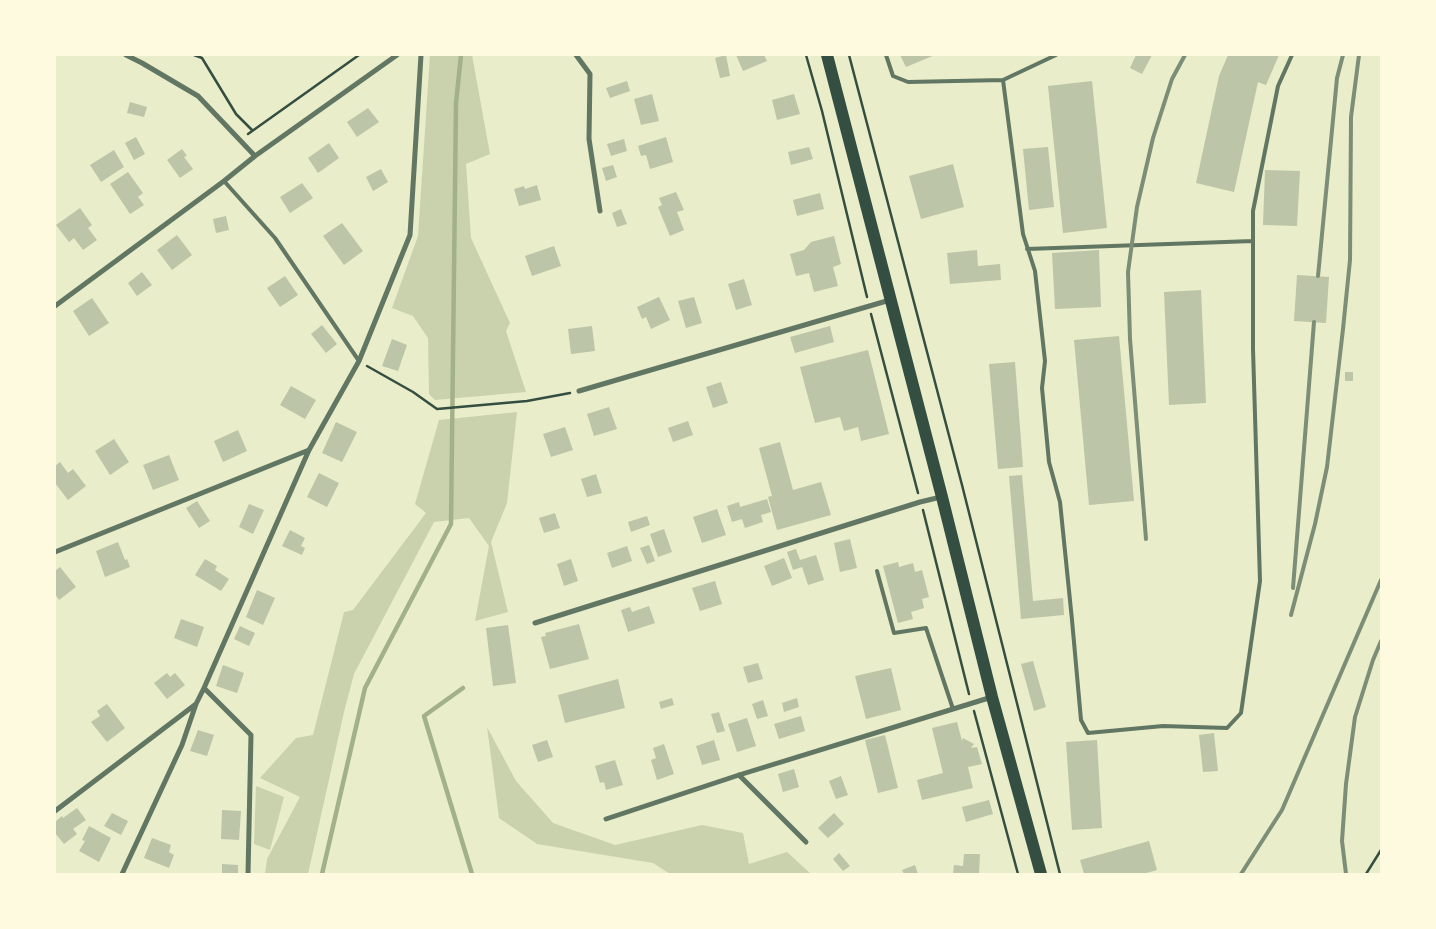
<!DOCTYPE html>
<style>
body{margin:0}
#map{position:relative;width:1436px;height:929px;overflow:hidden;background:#e9edc9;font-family:"IBM Plex Sans",sans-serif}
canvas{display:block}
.frame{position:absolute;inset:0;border:56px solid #fefae0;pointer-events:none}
</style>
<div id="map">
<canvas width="1436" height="929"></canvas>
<div class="frame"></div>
</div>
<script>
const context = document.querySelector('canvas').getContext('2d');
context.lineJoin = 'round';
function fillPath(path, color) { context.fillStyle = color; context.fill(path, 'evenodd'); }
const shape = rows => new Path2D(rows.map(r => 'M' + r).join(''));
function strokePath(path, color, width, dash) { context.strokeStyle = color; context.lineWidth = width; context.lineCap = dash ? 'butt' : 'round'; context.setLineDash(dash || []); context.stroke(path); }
const green = shape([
 [430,55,472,55,490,154,466,164,471,238,510,323,506,331,526,392,435,400,429,394,428,338,413,316,392,308,418,236],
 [517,412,507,503,491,542,508,612,475,621,489,546,469,518,434,522,354,674,344,712,308,874,265,874,267,859,300,797,260,778,296,738,313,735,344,612,353,610,426,513,415,504,439,420],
 [487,727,516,781,553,823,615,845,702,825,743,833,749,864,787,852,811,874,670,874,653,863,537,844,499,818],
 [256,786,284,797,270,850,254,844]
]);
const stream = shape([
 [463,688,424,716,472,874],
 [322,874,365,688,451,524,456,103,461,55]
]);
const building = shape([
 [726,55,730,76,720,78,715,58],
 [736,55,764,55,767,61,743,71],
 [900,55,935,55,906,67],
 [1136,55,1152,55,1142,74,1130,68],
 [1228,55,1279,55,1266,85,1258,82,1234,192,1196,183,1219,76],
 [627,81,630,91,610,98,606,88],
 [1092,81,1107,228,1063,233,1048,86],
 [652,94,659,121,641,125,634,99],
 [794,94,800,114,777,120,772,100],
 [130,102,147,107,144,117,127,113],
 [368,108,379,122,357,137,347,122],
 [136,137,145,154,134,160,125,143],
 [666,137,673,162,650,169,646,155,641,156,638,146],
 [624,139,627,151,611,156,607,144],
 [329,143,339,158,318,173,308,158],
 [809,147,813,159,791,165,788,152],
 [1048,147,1054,207,1029,210,1023,149],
 [182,149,187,156,184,157,193,169,180,178,167,160],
 [114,150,124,167,101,182,90,165],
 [953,164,964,207,921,219,909,176],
 [613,165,617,177,606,181,602,168],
 [381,169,388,182,373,191,366,177],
 [1265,170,1300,171,1297,226,1263,225],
 [128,172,143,193,138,197,144,205,130,214,110,184],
 [302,183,313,198,290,213,280,197],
 [537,185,541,200,519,206,514,189,524,186,525,189],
 [676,192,684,210,677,212,684,230,670,236,658,207,662,205,659,198],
 [820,193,824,209,797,216,793,200],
 [80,208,92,225,88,228,97,240,83,250,74,238,69,242,56,225],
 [621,209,627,224,617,227,612,213],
 [226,216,229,230,216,233,213,219],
 [342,223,363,251,344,265,323,236],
 [177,235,192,255,172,270,157,250],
 [834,236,841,264,833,267,838,286,814,292,809,273,796,276,790,254,804,250,811,242],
 [554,246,561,266,532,276,525,256],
 [977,250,978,266,1000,264,1001,280,950,284,947,253],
 [1099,250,1101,307,1055,309,1052,253],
 [142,272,152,285,137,296,128,283],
 [1297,275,1329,277,1326,323,1294,321],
 [285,276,298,295,280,307,267,288],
 [744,279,752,305,736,310,728,284],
 [1201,290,1206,403,1169,405,1164,292],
 [659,297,670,320,651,329,646,317,642,319,637,307],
 [694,297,702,323,686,328,678,301],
 [92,298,109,323,89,336,73,311],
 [322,325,337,344,326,353,311,334],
 [592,326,595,351,571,354,568,329],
 [830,326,834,342,795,353,790,337],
 [1119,336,1134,501,1089,505,1074,340],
 [392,339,407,345,398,371,382,366],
 [868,350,889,434,861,441,858,427,844,431,840,417,815,423,800,367],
 [1015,362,1023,467,998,469,989,364],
 [1345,372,1353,372,1353,381,1345,381],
 [721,382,728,403,713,408,706,387],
 [291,386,316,400,305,419,280,405],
 [609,407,617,429,594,436,587,414],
 [688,421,693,435,673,442,668,428],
 [336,422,357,432,342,462,322,453],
 [565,427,573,450,551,457,543,434],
 [238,430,247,451,223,462,214,441],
 [114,439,129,462,110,475,95,451],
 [780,442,793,490,821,482,831,515,777,530,768,497,772,496,759,448],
 [169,455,179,480,153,490,143,465],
 [60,462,68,473,73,469,86,486,68,500,55,483,55,466],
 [319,473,339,483,327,507,307,497],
 [596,474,602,493,587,497,581,479],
 [1022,475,1033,601,1063,598,1064,615,1021,619,1009,476],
 [767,499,771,512,761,515,763,522,745,528,742,519,732,522,727,506,739,502,740,507],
 [197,501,210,521,199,528,186,508],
 [249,504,264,510,253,534,239,527],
 [717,509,726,535,702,543,693,517],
 [555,513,560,528,544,533,539,518],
 [647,516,650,525,631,532,628,522],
 [664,529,672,552,658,557,650,534],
 [290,530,305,538,301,546,305,548,302,555,282,546],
 [850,539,857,568,840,572,834,543],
 [118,542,125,560,127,559,130,567,105,577,96,551],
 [649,545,655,561,647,564,640,548],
 [627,546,632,561,612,568,607,553],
 [796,549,800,560,816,555,824,580,808,585,802,567,793,570,787,552],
 [784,558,792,578,772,586,764,566],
 [205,559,217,566,215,570,229,579,221,591,195,575],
 [571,559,578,581,564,586,557,564],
 [898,562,899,567,913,563,915,572,922,570,929,597,922,599,924,608,911,612,913,619,898,623,883,566],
 [60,567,76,587,59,600,55,594,55,571],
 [715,581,722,604,700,611,692,588],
 [257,590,275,598,263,625,246,617],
 [649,606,655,623,628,632,621,610,630,607,632,612],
 [181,619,204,627,197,647,174,638],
 [579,624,589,659,550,669,541,637,546,636,545,633],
 [508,625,516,683,493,686,486,628],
 [240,626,255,633,249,646,234,639],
 [1033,661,1046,707,1034,711,1021,664],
 [758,663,763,679,748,683,743,667],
 [223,665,244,673,237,693,216,686],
 [891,668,901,710,866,719,855,676],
 [167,673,170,677,175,673,185,685,167,699,154,683],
 [618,679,625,708,565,723,558,695],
 [672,698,674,705,661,709,659,702],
 [797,698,799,707,784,712,782,703],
 [763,700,768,716,757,719,752,704],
 [107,704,125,728,107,742,91,722,100,716,97,711],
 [719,712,725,731,717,733,711,714],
 [801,716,805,731,779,739,774,724],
 [747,718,756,746,737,752,728,724],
 [957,722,962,741,963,738,974,744,971,748,977,747,982,764,968,767,973,788,922,800,917,780,943,773,932,728],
 [198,730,214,735,207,756,190,751],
 [1214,733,1218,771,1203,772,1199,735],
 [885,735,898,788,878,793,865,740],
 [547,740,553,757,538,762,532,745],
 [714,740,720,760,702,765,696,746],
 [1097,740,1102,828,1072,830,1066,742],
 [664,744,674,774,657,780,651,760,656,758,653,748],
 [615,760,623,785,606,790,604,782,600,783,595,766],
 [794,769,799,787,783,792,778,774],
 [841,776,848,795,836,799,829,781],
 [989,800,993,814,966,822,962,807],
 [77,808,86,820,73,829,77,834,64,844,55,833,55,822,62,816,63,818],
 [222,810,241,811,239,840,221,839],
 [112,813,128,821,121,835,104,826],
 [834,813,844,824,828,838,818,828],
 [89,826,111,838,99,862,79,851,85,841,82,840],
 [152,838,171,845,169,852,174,855,169,868,144,858],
 [1149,841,1157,870,1143,874,1084,874,1080,860],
 [839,853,850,866,843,871,833,859],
 [964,854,980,854,979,874,953,874,954,865,963,866],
 [222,864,238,865,238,874,222,874],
 [915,865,918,874,904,874,902,870]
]);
const path = shape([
 [194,55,202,58,236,114,252,130],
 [806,55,822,111,867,297],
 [849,55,962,485,1060,874],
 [248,134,359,55],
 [871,314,918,493],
 [367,366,413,392,437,409,527,401,570,393],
 [923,510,969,694],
 [974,711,1018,874],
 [1366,874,1381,850]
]);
const service = shape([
 [886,55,893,76,908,82,1003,80,1023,234,1035,271,1045,361,1042,388,1049,462,1060,502,1072,620,1081,720,1088,733,1163,726,1227,728,1241,713,1260,581,1253,349,1253,211,1278,86,1292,55],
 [1003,80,1056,55],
 [224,181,275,238,359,361],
 [1027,249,1253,241],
 [877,571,894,633,926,628,953,709]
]);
const minor = shape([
 [126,55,142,63,198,96,255,156],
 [576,55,590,74,589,139,600,211],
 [55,306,224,181,255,156,397,55],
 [579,391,890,300],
 [55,552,309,450],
 [535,623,920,502,941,497],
 [204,688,251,735,248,874],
 [739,775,806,842],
 [55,811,196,704],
 [606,819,739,775,992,697],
 [122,874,182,745,196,704,204,688,309,450,359,361,410,235,421,55]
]);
const primary = shape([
 [827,55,942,497,992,697,1041,874]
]);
const rail = shape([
 [1318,276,1337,78,1343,55],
 [1146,539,1130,339,1128,272,1137,207,1153,138,1172,79,1185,55],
 [1293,588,1314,322],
 [1291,615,1315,524,1327,467,1343,329,1350,260,1351,117,1359,55],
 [1241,874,1282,810,1381,580],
 [1346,874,1342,841,1346,784,1355,717,1373,660,1381,641]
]);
fillPath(green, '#cad2ad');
strokePath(stream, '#a3b18a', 4.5);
fillPath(building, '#bcc5a7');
strokePath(path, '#344e41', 2.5);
strokePath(service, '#617663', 4);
strokePath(minor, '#617663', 5);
strokePath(primary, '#344e41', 12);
strokePath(rail, '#7c8e77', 4);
</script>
